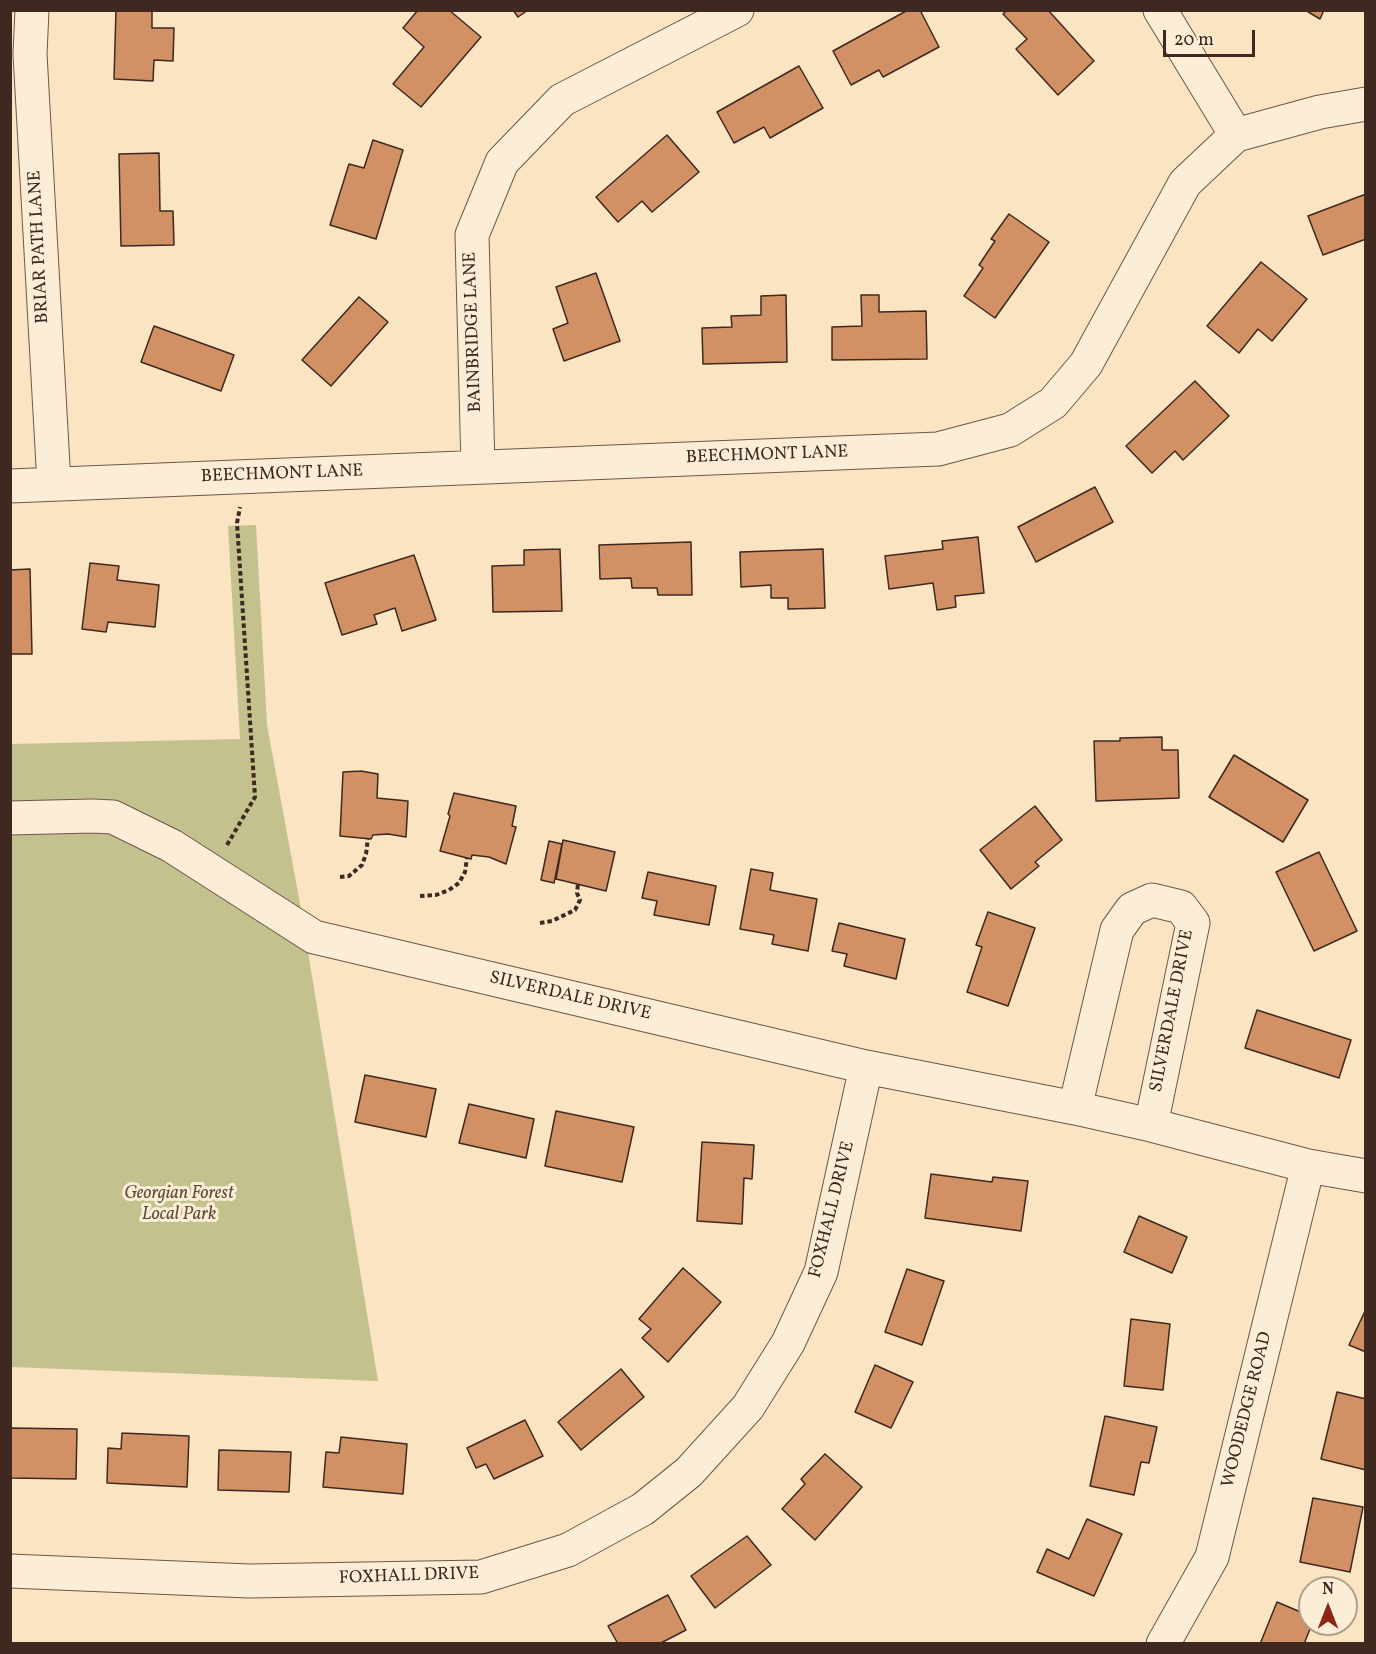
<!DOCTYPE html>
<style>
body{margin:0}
#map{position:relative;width:1376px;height:1654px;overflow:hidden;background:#fbe4c2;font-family:Vollkorn,serif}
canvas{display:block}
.frame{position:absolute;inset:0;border:12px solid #3e2820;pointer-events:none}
.north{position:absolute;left:1298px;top:1576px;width:60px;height:60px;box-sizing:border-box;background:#fcedd7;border:2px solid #b09e8e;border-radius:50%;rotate:0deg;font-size:16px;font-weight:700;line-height:24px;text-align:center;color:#3e2820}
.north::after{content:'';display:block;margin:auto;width:21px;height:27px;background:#8f2418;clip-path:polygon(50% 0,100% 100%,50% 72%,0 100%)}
.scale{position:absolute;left:1163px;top:30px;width:92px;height:27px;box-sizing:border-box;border:3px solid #3e2820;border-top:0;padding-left:8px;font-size:18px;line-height:21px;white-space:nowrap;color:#3e2820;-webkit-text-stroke:4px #fcedd7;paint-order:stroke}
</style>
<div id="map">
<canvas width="1376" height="1654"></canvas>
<div class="frame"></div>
<div class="north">N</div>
<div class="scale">20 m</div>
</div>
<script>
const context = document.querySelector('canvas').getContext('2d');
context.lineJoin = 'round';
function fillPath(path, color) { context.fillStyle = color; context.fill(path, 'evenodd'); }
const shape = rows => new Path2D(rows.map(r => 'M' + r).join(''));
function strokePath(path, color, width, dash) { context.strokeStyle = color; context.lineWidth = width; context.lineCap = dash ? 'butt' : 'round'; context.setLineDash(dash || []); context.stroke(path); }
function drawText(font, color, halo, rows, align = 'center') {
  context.font = font + ' Vollkorn,serif'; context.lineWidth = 6; context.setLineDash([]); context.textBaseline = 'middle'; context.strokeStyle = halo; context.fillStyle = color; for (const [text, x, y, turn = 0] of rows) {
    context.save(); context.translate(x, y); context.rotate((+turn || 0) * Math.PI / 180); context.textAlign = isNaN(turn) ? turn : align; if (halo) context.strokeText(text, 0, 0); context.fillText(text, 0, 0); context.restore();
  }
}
const green = shape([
 [256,525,267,725,301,909,378,1381,11,1367,11,744,240,739,228,526]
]);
const building = shape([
 [116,10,152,10,152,28,174,28,173,61,154,60,153,81,114,79,116,10],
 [418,10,449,10,481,37,421,107,393,84,424,47,403,28,418,10],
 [513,10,528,10,518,17,513,10],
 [908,10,920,10,939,47,883,77,879,70,851,85,833,51,908,10],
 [1007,10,1048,10,1094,61,1058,95,1016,49,1027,39,1003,14,1007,10],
 [1305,10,1324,10,1320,19,1305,10],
 [799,66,823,108,770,138,764,127,734,143,717,112,799,66],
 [667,135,699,172,652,212,642,201,618,222,596,197,667,135],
 [373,140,403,150,376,239,330,225,349,164,364,168,373,140],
 [159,153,160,211,173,211,174,245,121,246,119,154,159,153],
 [1366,194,1366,239,1323,255,1308,216,1366,194],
 [1009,214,1049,242,995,318,964,296,983,268,979,265,995,241,991,239,1009,214],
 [1261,262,1307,299,1272,341,1258,329,1239,353,1207,326,1261,262],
 [596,273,620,341,564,361,553,329,568,323,556,287,596,273],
 [786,295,787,362,703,364,702,328,732,327,731,316,761,315,761,296,786,295],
 [861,295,879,295,879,312,926,311,927,359,832,360,832,327,862,326,861,295],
 [359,297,388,322,331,386,302,360,359,297],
 [154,326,234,355,221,391,141,362,154,326],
 [1195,381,1229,416,1183,460,1175,451,1152,473,1126,446,1195,381],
 [1095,487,1113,522,1036,562,1018,527,1095,487],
 [978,537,984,593,955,596,956,607,937,610,933,583,889,589,885,556,943,549,942,541,978,537],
 [691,542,692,595,658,595,657,588,632,588,631,578,600,579,599,545,691,542],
 [560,549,562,611,493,612,492,566,524,565,524,550,560,549],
 [823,549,825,608,788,609,788,598,771,598,771,585,741,587,740,552,823,549],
 [414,555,436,620,402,631,395,608,374,615,377,624,342,635,325,583,414,555],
 [90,563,119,566,117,580,159,585,155,627,108,622,106,632,82,629,90,563],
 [30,569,32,654,10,654,10,570,30,569],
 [1162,737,1162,750,1178,750,1179,798,1096,801,1094,741,1120,741,1120,738,1162,737],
 [1234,755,1308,800,1283,842,1209,797,1234,755],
 [361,771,378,774,377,798,408,801,406,837,388,834,373,835,371,839,340,836,343,772,361,771],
 [454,793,516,806,512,826,516,827,506,864,489,857,472,855,471,859,440,851,450,816,448,814,454,793],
 [1035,806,1062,840,1035,862,1039,866,1011,889,980,850,1035,806],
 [563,840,615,852,606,891,556,879,563,840],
 [549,841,562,844,554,883,541,880,549,841],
 [1319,852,1357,931,1314,951,1276,872,1319,852],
 [751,869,773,873,770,890,817,899,808,951,772,944,774,935,740,929,751,869],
 [648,872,716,886,709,925,654,915,657,901,642,898,648,872],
 [988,912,1035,928,1008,1006,967,992,982,947,976,945,988,912],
 [839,923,905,939,896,979,844,966,847,954,832,951,839,923],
 [1257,1010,1351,1040,1339,1078,1245,1048,1257,1010],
 [365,1075,436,1089,426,1137,355,1122,365,1075],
 [469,1104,534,1119,526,1158,459,1143,469,1104],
 [556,1111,634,1127,622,1182,545,1166,556,1111],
 [702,1142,754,1145,752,1179,744,1178,742,1224,697,1221,702,1142],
 [931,1174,992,1182,993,1177,1028,1181,1021,1231,925,1218,931,1174],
 [1139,1216,1187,1237,1172,1273,1124,1252,1139,1216],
 [683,1268,721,1302,668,1362,642,1338,651,1329,639,1319,683,1268],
 [907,1269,944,1281,922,1345,885,1332,907,1269],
 [1366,1309,1366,1352,1349,1345,1366,1309],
 [1131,1319,1170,1324,1163,1390,1124,1386,1131,1319],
 [875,1365,913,1382,891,1428,855,1412,875,1365],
 [621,1369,644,1397,581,1450,558,1422,621,1369],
 [1337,1392,1366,1399,1366,1470,1321,1459,1337,1392],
 [1105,1416,1157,1427,1149,1463,1141,1462,1134,1495,1090,1486,1105,1416],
 [525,1420,543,1456,494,1479,486,1464,476,1468,467,1448,525,1420],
 [10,1428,77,1429,76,1479,10,1478,10,1428],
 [122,1433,189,1436,187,1487,107,1483,108,1448,121,1449,122,1433],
 [341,1437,407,1444,403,1494,323,1487,326,1452,339,1453,341,1437],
 [219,1450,291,1452,289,1492,218,1490,219,1450],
 [825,1454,862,1487,815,1540,782,1509,805,1484,801,1479,825,1454],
 [1313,1498,1363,1507,1350,1572,1300,1562,1313,1498],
 [1087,1519,1122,1534,1094,1596,1037,1572,1047,1549,1069,1559,1087,1519],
 [747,1536,771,1565,715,1608,691,1576,747,1536],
 [668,1595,686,1630,659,1644,618,1644,608,1626,668,1595],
 [1277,1602,1310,1616,1310,1624,1312,1624,1304,1644,1260,1644,1277,1602]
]);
const path = shape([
 [227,845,255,797,237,523,240,507],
 [340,877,349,876,362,865,366,854,368,838],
 [420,896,436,895,449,890,459,883,465,872,467,858],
 [540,923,552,921,575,910,580,900,577,893,578,884]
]);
const minor = shape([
 [32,10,30,54,54,484],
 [1160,10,1236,135],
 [478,467,472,235,502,162,562,100,737,10],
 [10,486,938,449,1010,430,1053,403,1086,364,1185,183,1236,135,1320,112,1366,104],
 [10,818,92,816,113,817,172,846,314,937,866,1067,1075,1108,1151,1125,1308,1166,1366,1176],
 [1075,1108,1117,930,1132,909,1152,900,1181,907,1193,923,1151,1125],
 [10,1571,249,1581,481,1577,568,1550,643,1509,689,1472,748,1407,788,1343,821,1272,866,1067],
 [1163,1644,1212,1557,1308,1166]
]);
const streetNames = [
 ["BRIAR PATH LANE",40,247,-93],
 ["BAINBRIDGE LANE",474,332,-92],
 ["BEECHMONT LANE",767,456,-2],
 ["BEECHMONT LANE",282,475,-2],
 ["SILVERDALE DRIVE",570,997,13],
 ["SILVERDALE DRIVE",1173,1011,-79],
 ["FOXHALL DRIVE",833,1210,-76],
 ["WOODEDGE ROAD",1248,1410,-76],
 ["FOXHALL DRIVE",409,1577,-2]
];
const parkNames = [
 ["Georgian Forest",179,1195],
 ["Local Park",179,1216]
];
fillPath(green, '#c3c28f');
fillPath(building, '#d29165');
strokePath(building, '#3e2820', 1.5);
strokePath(minor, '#6d5748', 35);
strokePath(path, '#3e2820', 4, [4.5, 3]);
strokePath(minor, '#fcedd7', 33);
drawText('18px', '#3e2820', '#fcedd7', streetNames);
drawText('italic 18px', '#5f4e3c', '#fcedd7', parkNames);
</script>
